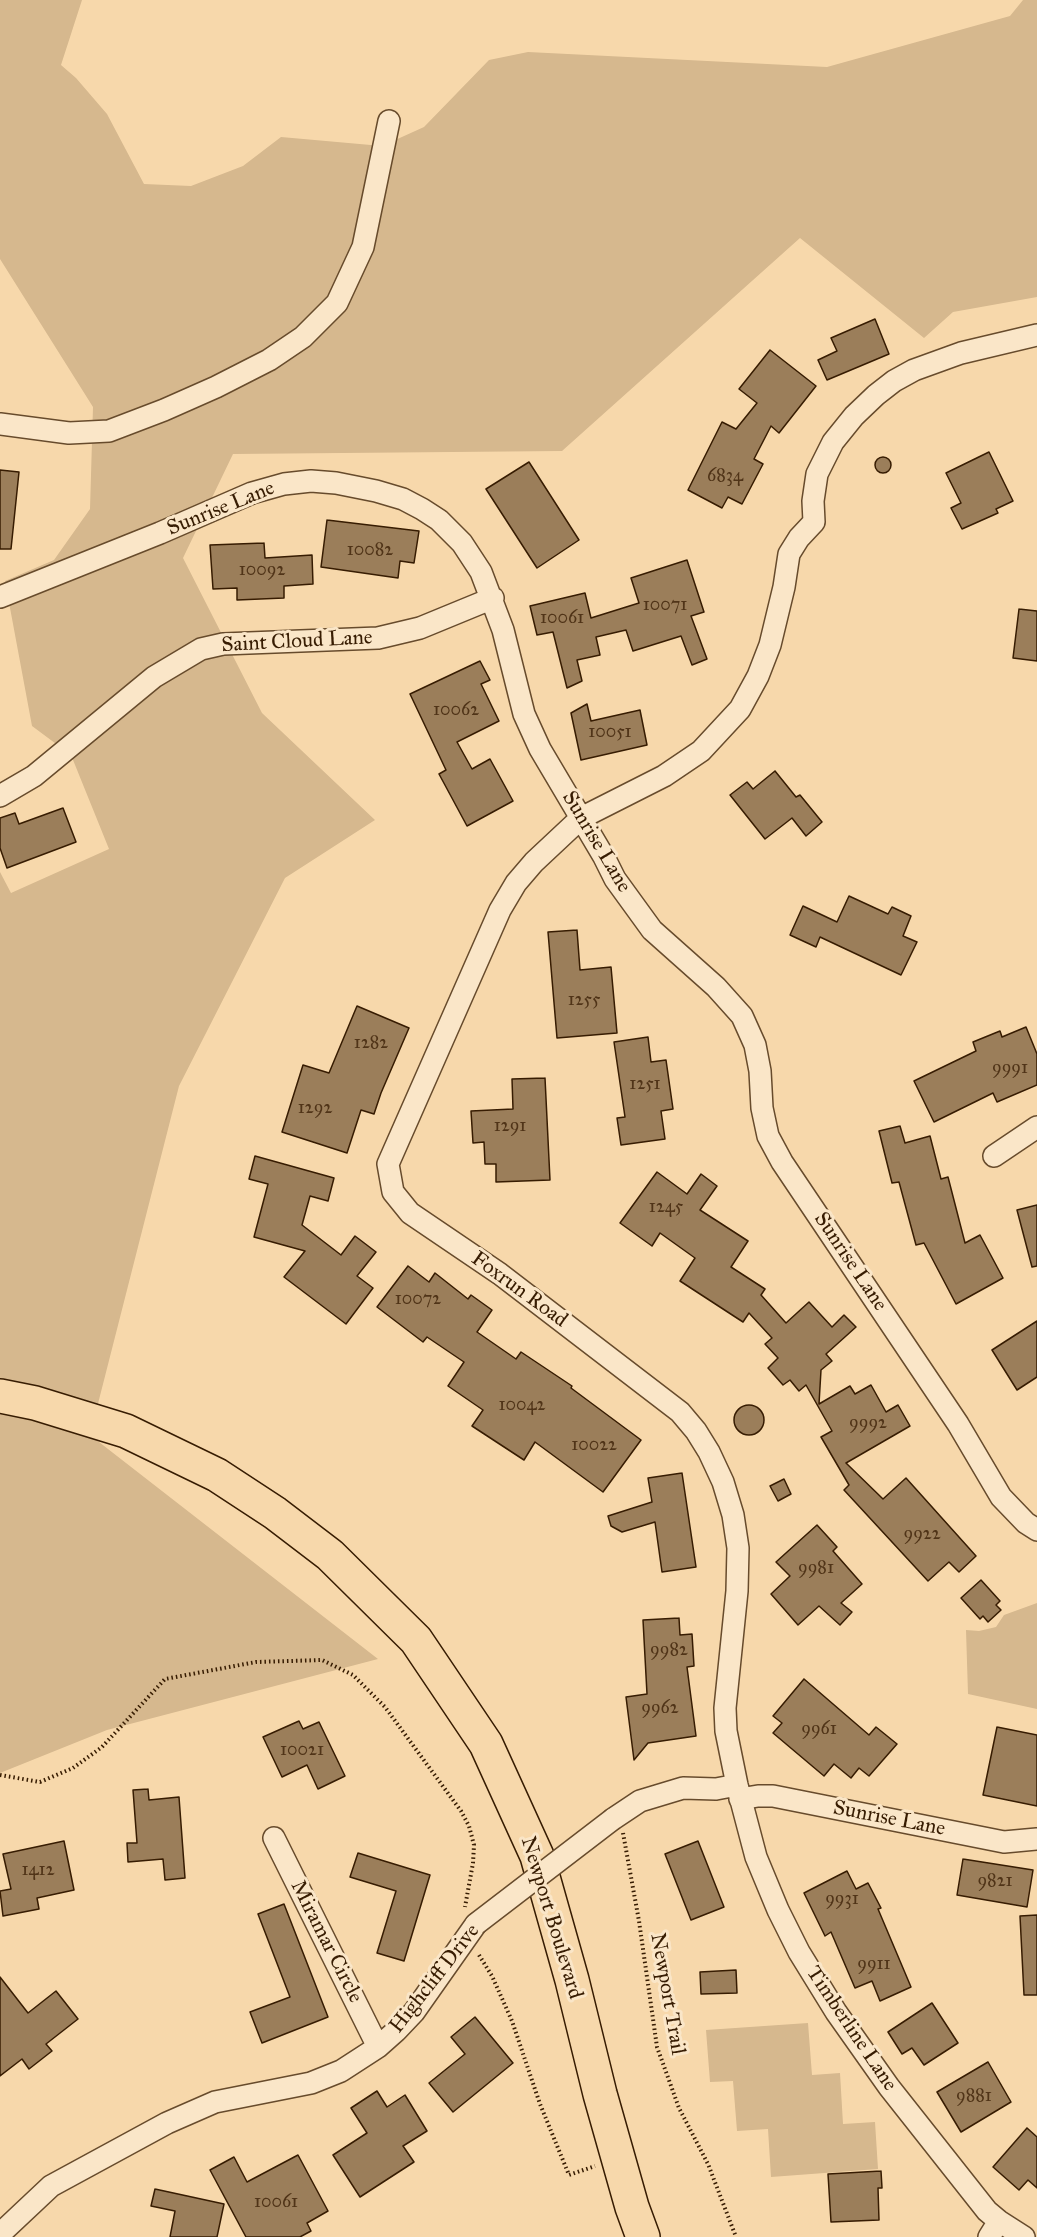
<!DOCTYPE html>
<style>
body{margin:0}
canvas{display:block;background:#f7d8ab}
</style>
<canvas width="1037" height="2237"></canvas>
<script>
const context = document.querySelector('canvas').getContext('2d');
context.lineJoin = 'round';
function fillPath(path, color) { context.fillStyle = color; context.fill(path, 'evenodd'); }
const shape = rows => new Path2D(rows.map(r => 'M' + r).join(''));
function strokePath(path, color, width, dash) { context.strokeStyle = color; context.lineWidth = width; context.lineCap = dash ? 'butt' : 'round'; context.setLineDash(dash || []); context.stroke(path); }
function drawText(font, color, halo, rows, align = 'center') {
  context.font = font + ' "IM FELL Great Primer",serif'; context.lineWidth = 6; context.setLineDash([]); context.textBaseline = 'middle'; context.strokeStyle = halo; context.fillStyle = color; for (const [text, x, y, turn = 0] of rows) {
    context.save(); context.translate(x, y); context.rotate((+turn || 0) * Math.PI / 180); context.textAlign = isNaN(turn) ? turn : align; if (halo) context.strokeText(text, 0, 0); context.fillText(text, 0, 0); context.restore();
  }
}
const green = shape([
 [0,0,82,0,61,65,76,78,107,114,144,184,191,186,243,166,281,137,382,146,424,127,489,60,528,52,827,67,1010,16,1023,0,1037,0,1037,297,953,312,924,338,800,238,562,451,233,454,183,558,262,713,375,820,285,878,179,1086,90,1435,378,1659,107,1730,0,1773,0,872,11,893,109,849,71,755,32,726,5,581,54,560,90,509,93,407,0,259],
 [1037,1603,1037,1709,968,1694,966,1630,979,1631,996,1627,1004,1615],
 [808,2023,812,2075,840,2073,843,2124,875,2122,878,2169,771,2177,768,2129,737,2131,733,2081,710,2082,706,2030]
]);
const building = shape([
 [875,319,889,354,827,380,818,360,837,351,831,338,875,319],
 [770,350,816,386,779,433,771,426,754,459,763,464,742,504,728,497,722,508,688,490,722,422,736,429,757,403,739,389,770,350],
 [989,452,1013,501,996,509,998,513,962,529,951,508,961,503,946,473,989,452],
 '875 465a8 8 0 1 1 16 0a8 8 0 1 1-16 0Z',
 [529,462,579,540,537,568,486,489,529,462],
 [0,470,19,472,11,549,0,549,0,470],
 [327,520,419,531,414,563,400,561,398,578,321,567,327,520],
 [264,543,265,558,312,555,313,584,284,586,284,598,237,600,237,588,213,589,210,545,264,543],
 [687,560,704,612,691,616,707,659,692,665,681,636,633,651,626,630,596,637,600,655,577,660,582,681,567,688,553,632,537,635,530,606,585,593,591,618,639,603,631,578,687,560],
 [1019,609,1037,611,1037,661,1013,658,1019,609],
 [480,661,490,680,481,684,499,721,457,742,472,769,490,759,513,801,467,826,439,774,446,770,410,694,480,661],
 [587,704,591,721,640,710,647,745,581,760,571,713,587,704],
 [775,771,796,797,800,795,822,822,806,836,792,818,765,839,730,795,747,782,753,789,775,771],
 [63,808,76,842,7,868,0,848,0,818,15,813,19,824,63,808],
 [849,896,888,914,892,907,911,916,903,936,917,942,901,975,820,937,816,947,790,935,803,906,837,922,849,896],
 [577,930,580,970,611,967,617,1033,557,1038,548,932,577,930],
 [357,1006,409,1028,381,1093,374,1114,361,1110,347,1153,282,1132,303,1065,329,1073,357,1006],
 [1026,1027,1037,1054,1037,1085,997,1102,993,1093,934,1122,914,1081,976,1051,973,1042,1000,1031,1002,1037,1026,1027],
 [648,1037,651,1062,666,1060,673,1109,661,1111,665,1139,621,1145,617,1118,625,1117,614,1042,648,1037],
 [545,1078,550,1180,496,1182,496,1164,485,1164,484,1142,473,1143,471,1111,513,1109,512,1079,545,1078],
 [900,1126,905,1143,930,1136,941,1179,948,1177,965,1243,980,1235,1003,1278,956,1304,924,1243,916,1245,899,1182,892,1183,879,1131,900,1126],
 [255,1156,334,1178,328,1201,310,1196,302,1225,341,1255,355,1236,376,1252,357,1276,373,1288,346,1324,284,1277,305,1251,254,1237,268,1184,249,1179,255,1156],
 [657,1172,687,1194,701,1174,717,1186,700,1210,748,1241,731,1267,765,1289,761,1295,786,1323,809,1302,832,1327,844,1315,856,1327,826,1354,832,1361,821,1370,819,1404,850,1386,855,1394,871,1385,886,1412,898,1405,910,1426,846,1463,883,1499,906,1478,976,1556,959,1572,949,1562,928,1581,844,1490,849,1485,821,1437,832,1431,806,1385,799,1391,790,1380,783,1385,768,1368,778,1358,765,1344,772,1338,749,1313,743,1322,680,1281,695,1258,660,1233,652,1246,620,1223,657,1172],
 [1037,1205,1037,1266,1032,1267,1017,1210,1037,1205],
 [408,1266,429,1282,435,1273,468,1299,471,1295,492,1310,477,1332,516,1359,521,1352,572,1386,571,1388,641,1440,603,1492,535,1442,524,1460,472,1426,483,1410,448,1386,464,1362,427,1337,423,1342,377,1307,408,1266],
 [1037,1321,1037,1377,1017,1390,992,1350,1037,1321],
 '734 1420a15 15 0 1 1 30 0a15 15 0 1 1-30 0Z',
 [682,1473,696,1567,662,1572,655,1522,622,1532,611,1526,608,1516,652,1502,648,1478,682,1473],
 [784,1479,791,1494,778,1501,770,1486,784,1479],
 [817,1525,837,1547,833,1551,862,1584,841,1603,852,1612,840,1625,819,1606,798,1625,771,1594,790,1576,776,1562,817,1525],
 [981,1580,1000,1601,996,1605,1001,1610,988,1622,983,1616,980,1619,961,1598,981,1580],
 [679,1618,680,1635,692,1634,694,1666,687,1667,696,1736,648,1743,634,1760,626,1697,647,1694,643,1620,679,1618],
 [804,1679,869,1735,876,1727,897,1744,869,1776,859,1768,851,1778,834,1764,824,1776,773,1733,782,1723,773,1716,804,1679],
 [299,1721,303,1729,319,1722,345,1776,318,1789,307,1765,282,1777,263,1737,299,1721],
 [997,1727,1037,1735,1037,1806,983,1795,997,1727],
 [148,1789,149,1800,179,1797,185,1878,165,1880,163,1859,128,1862,127,1843,137,1843,133,1790,148,1789],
 [64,1841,74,1890,37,1898,39,1909,3,1916,0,1891,11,1889,3,1854,64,1841],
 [698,1841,724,1907,691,1920,665,1854,698,1841],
 [358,1853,430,1875,404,1961,377,1953,396,1891,350,1877,358,1853],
 [963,1859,1033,1870,1027,1907,957,1895,963,1859],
 [847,1871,856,1889,868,1883,881,1908,878,1909,911,1987,880,2001,872,1981,855,1988,831,1932,825,1936,804,1893,847,1871],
 [284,1904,328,2017,262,2043,250,2012,290,1997,258,1914,284,1904],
 [1037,1915,1037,1995,1024,1995,1020,1916,1037,1915],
 [736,1970,737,1993,701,1994,700,1972,736,1970],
 [0,1977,28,2013,56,1991,78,2019,46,2044,52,2051,29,2069,22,2059,0,2076,0,1977],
 [932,2003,958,2043,924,2065,912,2048,902,2054,888,2032,932,2003],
 [475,2017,513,2063,453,2112,429,2083,465,2054,451,2037,475,2017],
 [988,2062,1011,2102,961,2132,937,2092,988,2062],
 [377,2091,387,2107,405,2095,427,2131,403,2146,414,2162,360,2197,333,2155,367,2133,351,2108,377,2091],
 [1027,2128,1037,2137,1037,2188,1028,2180,1019,2190,993,2167,1027,2128],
 [298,2155,328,2211,307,2223,311,2231,300,2237,246,2237,210,2170,234,2157,247,2182,298,2155],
 [881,2171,882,2188,878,2188,879,2220,831,2222,828,2174,881,2171],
 [155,2189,224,2204,217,2237,170,2237,175,2211,151,2206,155,2189]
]);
const path = shape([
 [0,1775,40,1782,73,1768,102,1747,165,1679,256,1662,322,1660,353,1675,385,1707,461,1811,469,1826,474,1845,473,1863,465,1907],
 [623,1833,639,1921,657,2047,679,2108,708,2164,736,2237],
 [479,1955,492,1976,512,2021,540,2104,569,2175,595,2166]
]);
const street = shape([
 [0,424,69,433,109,431,164,410,216,387,269,360,303,337,337,303,363,247,389,121],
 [0,597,160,533,252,493,284,484,311,481,336,483,376,491,403,499,422,509,439,520,462,543,481,572,503,630,524,714,540,749,604,857,615,879,652,930,716,987,742,1016,755,1045,760,1071,762,1108,768,1136,782,1162,958,1424,1001,1497,1026,1523,1037,1530],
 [0,796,34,776,154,677,201,649,223,644,378,638,420,628,493,598],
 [994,1156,1037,1127],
 [740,1799,758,1796,773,1796,1004,1842,1037,1839],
 [613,1819,640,1801,683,1788,716,1789,737,1785],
 [274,1838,378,2047],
 [0,2234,51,2186,167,2123,215,2102,311,2083,341,2071,378,2047,396,2031,414,2012,476,1924],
 [989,2237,999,2221],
 [1024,2237,999,2221,987,2211,889,2087,836,2012,799,1952,778,1910,756,1857,737,1785,726,1731,725,1708,737,1591,738,1548,733,1515,723,1482,709,1452,696,1431,680,1412,500,1274,410,1213,393,1192,388,1164,500,910,516,883,534,862,581,818,664,776,701,751,740,709,758,676,770,645,784,587,789,554,799,538,814,522,813,501,817,474,833,442,854,416,876,395,894,381,914,370,961,353,1037,335]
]);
const primary = shape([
 [0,1396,35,1403,126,1431,217,1475,275,1513,330,1555,416,1640,486,1744,537,1856,572,1980,600,2094,632,2207,643,2237]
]);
const streetBridge = shape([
 [476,1924,613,1819]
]);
const numberNames = [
 ["6834",725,477],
 ["10082",370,551],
 ["10092",262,571],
 ["10071",665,606],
 ["10061",562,619],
 ["10062",456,711],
 ["10051",610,733],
 ["1255",584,1001],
 ["1282",371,1044],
 ["9991",1010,1069],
 ["1251",645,1085],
 ["1292",315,1109],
 ["1291",510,1127],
 ["1245",666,1208],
 ["10072",418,1300],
 ["10042",522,1406],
 ["9992",868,1424],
 ["10022",594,1446],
 ["9922",922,1535],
 ["9981",816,1569],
 ["9982",669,1651],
 ["9962",660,1709],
 ["9961",819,1730],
 ["10021",302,1751],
 ["1412",38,1871],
 ["9821",995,1882],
 ["9931",842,1900],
 ["9911",874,1965],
 ["9881",974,2097],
 ["10061",276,2203]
];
const streetNames = [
 ["Sunrise Lane",221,509,-22],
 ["Saint Cloud Lane",297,642,-3],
 ["Sunrise Lane",596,842,59],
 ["Sunrise Lane",850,1262,56],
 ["Foxrun Road",519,1290,36],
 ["Sunrise Lane",889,1819,11],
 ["Newport Boulevard",551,1918,73],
 ["Miramar Circle",326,1942,63],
 ["Highcliff Drive",435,1979,-52],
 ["Newport Trail",667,1994,80],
 ["Timberline Lane",851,2029,56]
];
fillPath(green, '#d6b88e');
fillPath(building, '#9b7e5a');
strokePath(building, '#371c02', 1.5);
strokePath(street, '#674b2c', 24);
strokePath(primary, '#371c02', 36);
strokePath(path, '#371c02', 4, [1.5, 3]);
strokePath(street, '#fae6c8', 21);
strokePath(primary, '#f7d8ab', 33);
strokePath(streetBridge, '#674b2c', 24, []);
strokePath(streetBridge, '#fae6c8', 21);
drawText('18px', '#503418', null, numberNames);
drawText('21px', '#371c02', '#fae6c8', streetNames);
</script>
